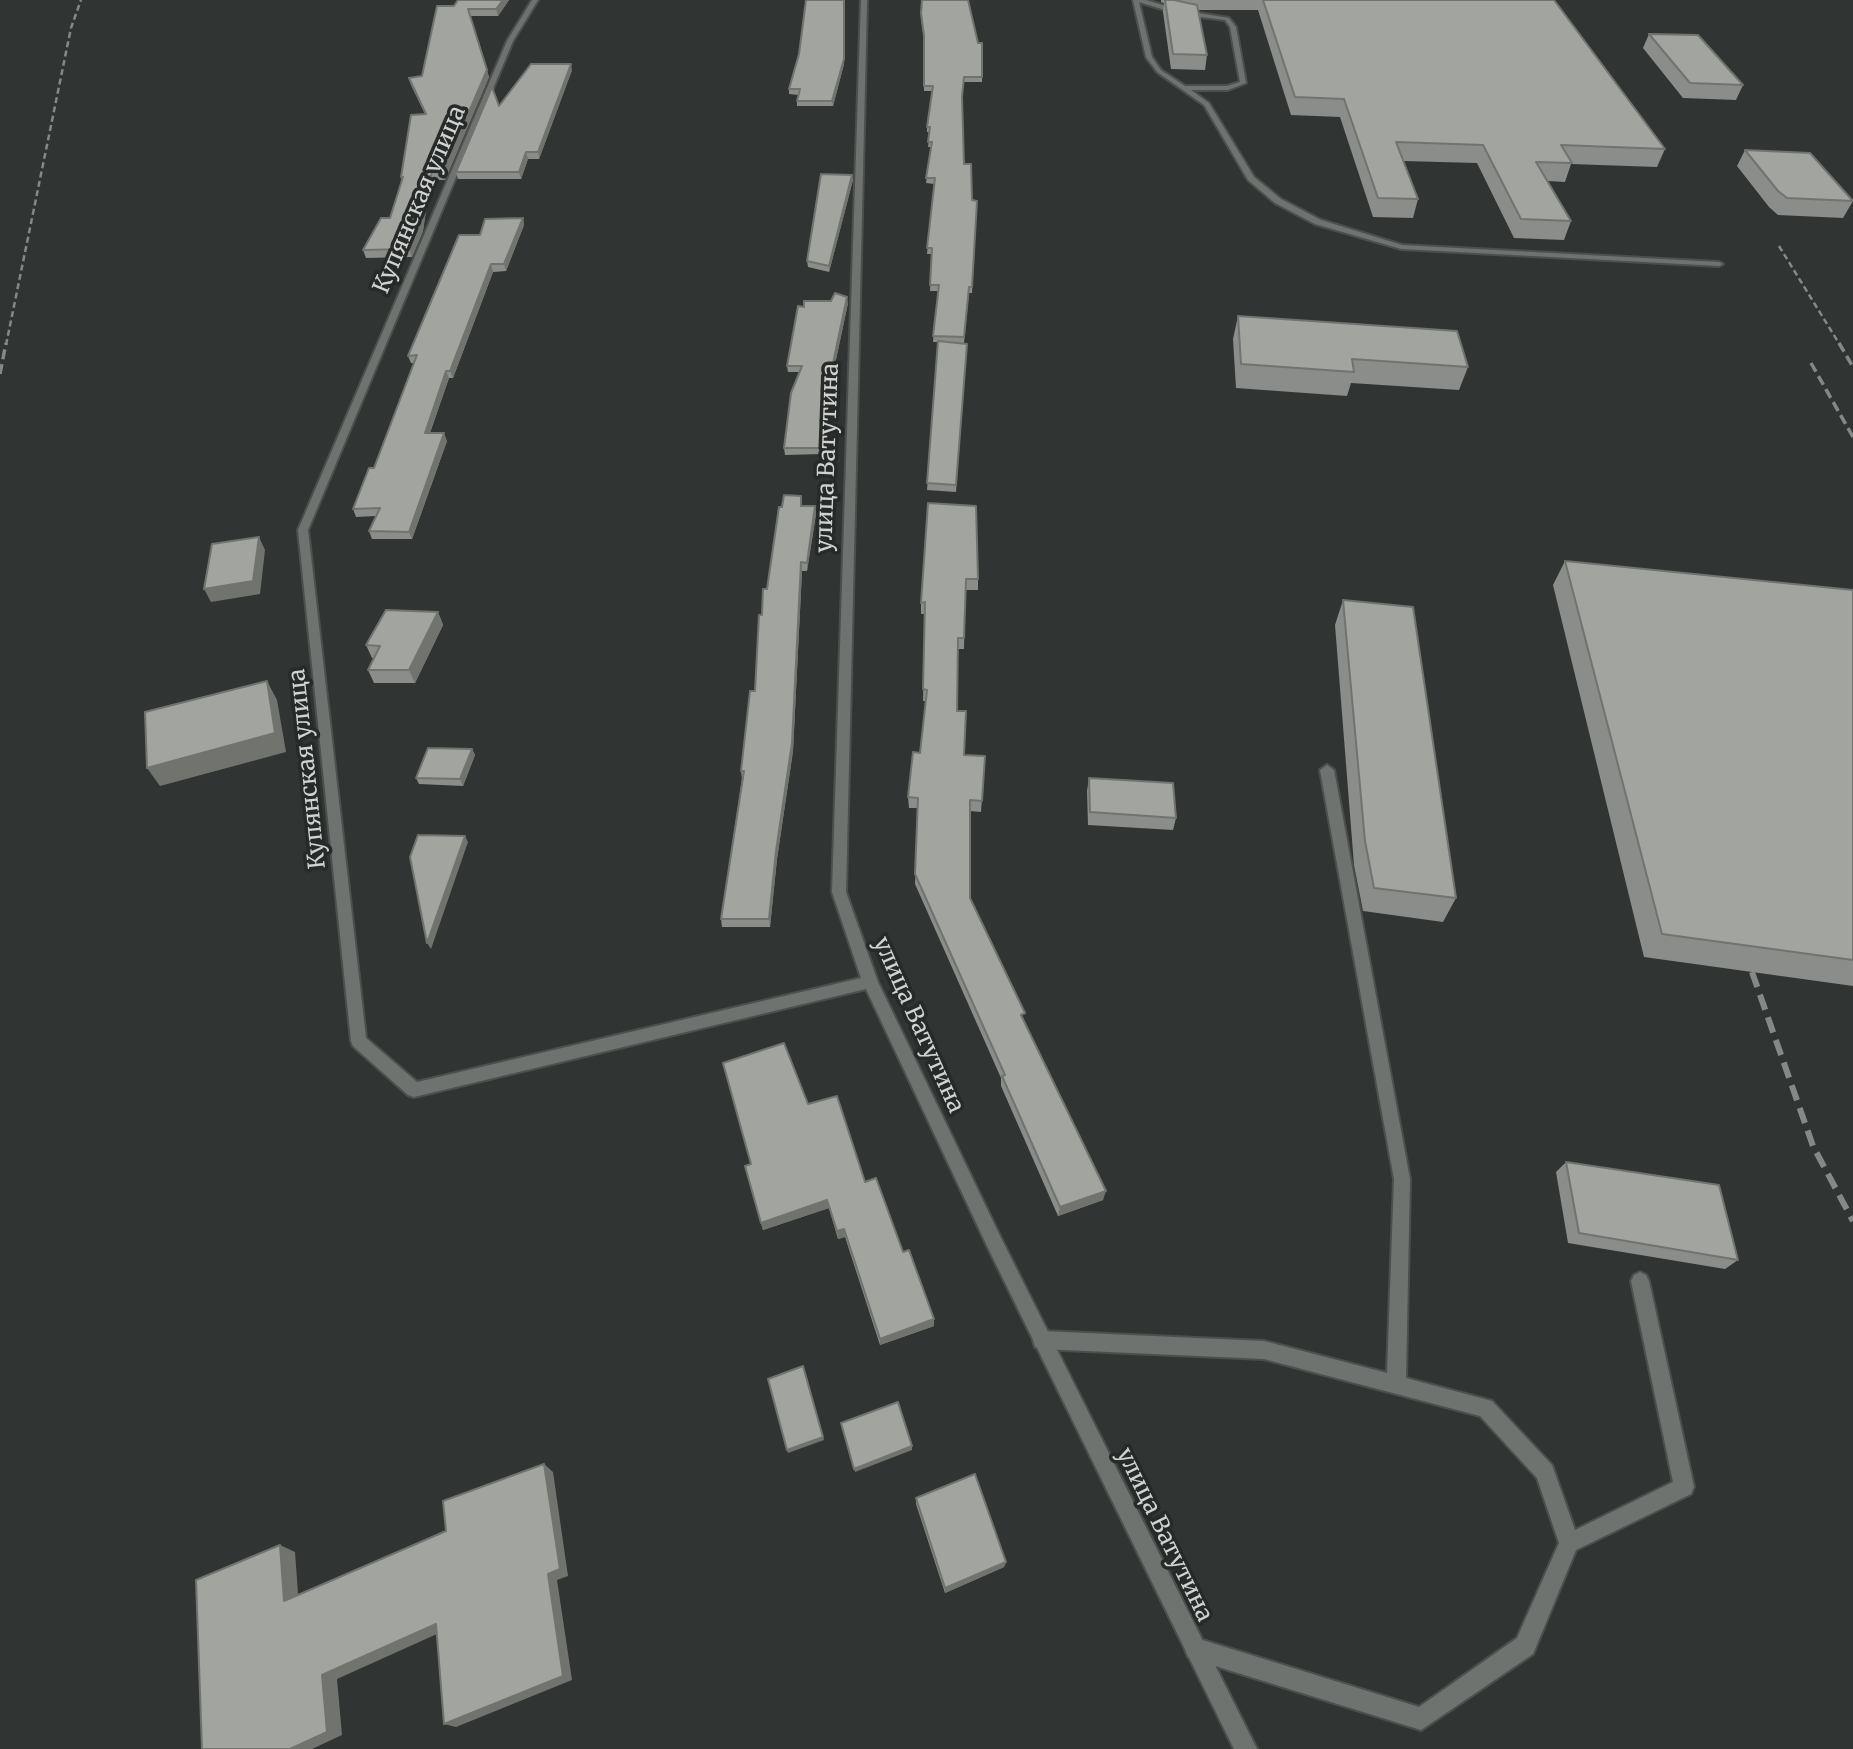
<!DOCTYPE html>
<meta charset="utf-8">
<style>
body{margin:0}
canvas{display:block;background:#303432}
</style>
<canvas width="1853" height="1749"></canvas>
<script>
const context = document.querySelector('canvas').getContext('2d');
context.lineJoin = 'round';
const shape = rows => new Path2D(rows.map(r => 'M' + r).join(''));
function strokePath(path, color, width, dash) { context.strokeStyle = color; context.lineWidth = width; context.lineCap = dash ? 'butt' : 'round'; context.setLineDash(dash || []); context.stroke(path); }
function fillPath(path, color) { context.fillStyle = color; context.fill(path, 'evenodd'); }
function drawText(font, color, halo, rows, align = 'center') {
  context.font = font + ' Merriweather,serif'; context.lineWidth = 7; context.setLineDash([]); context.textBaseline = 'middle'; context.strokeStyle = halo; context.fillStyle = color; for (const [text, x, y, turn = 0] of rows) {
    context.save(); context.translate(x, y); context.rotate((+turn || 0) * Math.PI / 180); context.textAlign = isNaN(turn) ? turn : align; if (halo) context.strokeText(text, 0, 0); context.fillText(text, 0, 0); context.restore();
  }
}
const service = shape([
 [1133,0,1146,0,1179,10,1229,18,1236,27,1246,83,1228,90,1191,90,1209,103,1254,177,1281,199,1321,220,1402,245,1719,262,1723,264,1719,266,1401,249,1315,224,1275,203,1248,180,1204,105,1157,72,1146,57,1133,0],
 [1139,2,1178,14,1225,20,1230,27,1240,82,1227,86,1185,86,1161,70,1152,57,1139,2],
 [1327,765,1334,770,1410,1179,1406,1378,1492,1401,1552,1465,1575,1530,1673,1482,1631,1281,1634,1275,1640,1272,1646,1275,1649,1281,1694,1487,1691,1494,1576,1550,1533,1654,1421,1730,1196,1660,1188,1657,1185,1649,1188,1641,1196,1638,1419,1707,1517,1638,1559,1543,1537,1478,1480,1416,1264,1359,1042,1349,1035,1347,1033,1340,1035,1333,1042,1331,1264,1341,1387,1373,1394,1179,1320,770,1327,765]
]);
const minor = shape([
 [532,0,538,0,513,41,308,530,366,1038,417,1082,861,978,832,892,861,0,867,0,846,892,878,982,1001,1238,1257,1749,1234,1749,989,1250,866,989,414,1097,408,1095,353,1046,351,1041,298,530,507,41,532,0]
]);
const railFar2 = shape([
 [1779,246,1840,345],
 [6,345,71,28,81,0]
]);
const railFar1 = shape([
 [1839,343,1853,367],
 [1811,363,1853,437],
 [0,374,6,343]
]);
const rail = shape([
 [1752,972,1813,1146,1853,1221]
]);
const wall = shape([
 [458,0,509,0,498,16,470,16,489,77,445,180,435,180,434,183,430,183,423,231,412,257,366,258,363,250,390,218,402,182,401,177,425,114,411,85,409,78,422,76,454,6],
 [922,0,982,77,982,82,964,82,962,100,964,164,972,200,977,201,972,293,969,293,964,343,954,343,967,344,956,492,927,490,938,342,933,342,938,291,930,291,932,254,927,254,934,184,926,183,931,147,928,147,930,132,927,132,927,127,933,91,924,91,924,40,921,18],
 [1161,0,1554,0,1665,149,1657,167,1571,164,1565,182,1548,181,1571,221,1564,240,1514,238,1477,163,1403,161,1418,199,1413,218,1373,217,1340,117,1291,115,1258,10,1198,10,1207,55,1205,70,1171,69,1163,12,1164,3,1161,2],
 [1649,34,1743,85,1736,100,1683,98,1643,48],
 [844,64,833,106,797,106,797,101,799,95,789,94,789,89],
 [572,70,539,159,528,159,521,179,458,179,456,172,499,106],
 [1745,150,1853,201,1843,218,1778,215,1769,207,1737,166],
 [852,175,853,180,829,272,808,267,807,261],
 [523,218,524,225,506,271,493,272,453,378,449,378,430,433,447,441,412,539,372,539,369,531,376,516,356,517,353,509,374,468,414,363,411,363,408,356,480,235],
 [848,303,827,402,823,454,785,455,784,448,800,372,788,372,787,366],
 [1238,316,1468,367,1459,390,1351,383,1347,396,1236,388,1233,339],
 [928,503,978,579,978,590,965,590,964,649,958,649,957,711,964,755,985,756,981,812,970,811,970,898,1103,1200,1058,1216,1001,1086,1001,1078,915,884,918,808,909,808,908,797,920,753,926,701,923,701,925,614,921,614,921,603],
 [802,506,815,506,816,514,807,571,802,571,793,751,777,859,770,927,722,927,721,919,742,779,741,771,755,691,762,615,767,589],
 [1565,561,1853,590,1853,986,1644,957,1553,585],
 [1343,600,1456,898,1443,922,1363,911,1354,865,1335,625],
 [438,612,443,625,415,683,374,683,368,670,374,658,372,658,366,645],
 [472,749,475,755,463,786,419,784,416,778],
 [1089,778,1176,818,1173,830,1088,825,1087,791],
 [808,1104,865,1182,903,1252,934,1319,934,1326,880,1345,845,1237,838,1239,829,1208,763,1230,745,1166,750,1164],
 [1566,1162,1738,1260,1725,1269,1568,1243,1556,1172],
 [916,1498,1006,1562,1004,1567,945,1593,916,1504]
]);
const shadedWall = shape([
 [503,0,509,0,498,16,496,9],
 [844,3,844,64,833,106,832,101],
 [571,64,572,70,539,159,538,152],
 [487,70,489,77,445,180,443,172],
 [526,152,528,159,521,179,519,172],
 [852,175,853,180,829,272,829,266],
 [427,176,430,183,423,231,412,257,409,249],
 [523,218,524,225,506,271,504,264],
 [491,264,493,272,453,378,450,371],
 [847,297,848,303,827,402,823,454,826,396],
 [446,371,449,378,427,441,425,433],
 [444,433,447,441,412,539,409,532],
 [815,506,816,514,807,571,807,563],
 [259,537,265,550,260,594,211,602,204,589],
 [801,562,802,571,793,751,777,859,770,927,769,919],
 [438,612,443,625,415,683,409,670],
 [267,681,277,700,286,752,160,786,147,768],
 [472,749,475,755,463,786,460,779],
 [465,836,468,842,431,949,427,943],
 [1106,1191,1103,1200,1058,1216,1060,1207],
 [827,1200,829,1208,763,1230,761,1223],
 [844,1229,845,1237,838,1239,837,1231],
 [934,1319,934,1326,880,1345,880,1339],
 [823,1437,824,1440,788,1453,787,1450],
 [912,1446,912,1450,855,1472,854,1469],
 [544,1464,553,1472,568,1576,557,1580,572,1680,456,1727,444,1724,548,1574],
 [280,1545,295,1552,299,1607,284,1601],
 [1006,1562,1004,1567,945,1593,945,1588],
 [436,1624,448,1629,337,1679,342,1735,312,1749,290,1749,322,1675]
]);
const building = shape([
 [458,0,503,0,496,9,468,9,487,70,443,172,432,172,431,176,427,176,421,223,409,249,363,250,381,218,390,218,403,177,401,177,411,115,426,114,409,78,422,76,437,6,454,6,458,0],
 [806,0,844,0,844,59,832,101,797,101,800,89,789,89,799,54,806,0],
 [922,0,968,0,978,43,982,43,982,77,964,77,962,97,964,164,971,164,972,200,977,201,972,287,969,287,964,337,933,336,939,285,930,285,932,248,927,248,935,178,926,178,932,142,928,142,930,127,927,127,933,86,924,86,924,36,921,13,922,0],
 [1165,0,1174,0,1197,5,1207,55,1173,54,1165,0],
 [1263,0,1554,0,1665,149,1561,145,1572,163,1536,162,1571,221,1521,219,1483,145,1396,142,1418,199,1378,198,1344,99,1295,97,1263,0],
 [1649,34,1698,35,1743,85,1690,83,1649,34],
 [531,64,571,64,538,152,526,152,519,172,456,172,492,87,499,106,531,64],
 [1745,150,1810,153,1853,201,1787,198,1778,191,1745,150],
 [821,174,852,175,829,266,807,261,821,174],
 [523,218,504,264,491,264,450,371,446,371,425,433,444,433,409,532,369,531,380,508,353,509,369,468,374,468,417,355,408,356,459,235,480,235,485,219,523,218],
 [835,293,847,297,826,396,822,448,784,448,791,393,802,366,787,366,798,306,804,307,804,301,831,301,835,293],
 [1238,316,1457,331,1468,367,1352,359,1354,372,1241,364,1238,316],
 [938,341,967,344,956,485,927,483,938,341],
 [784,495,801,496,801,506,815,506,807,563,801,562,792,743,776,851,769,919,721,919,744,771,741,771,750,691,755,691,759,615,762,615,763,589,767,589,779,507,782,507,784,495],
 [928,503,976,506,978,579,966,579,964,638,958,638,957,711,966,711,964,755,985,756,982,801,970,800,970,898,1025,1013,1021,1015,1106,1191,1060,1207,1002,1076,1005,1075,915,874,918,798,908,797,913,752,920,753,927,690,923,689,925,602,921,603,928,503],
 [259,537,253,581,204,589,212,544,259,537],
 [1565,561,1853,590,1853,960,1662,934,1565,561],
 [1343,600,1413,607,1456,898,1374,888,1365,841,1343,600],
 [386,610,438,612,409,670,368,670,380,646,366,645,386,610],
 [267,681,275,733,147,768,145,712,267,681],
 [428,748,472,749,460,779,416,778,428,748],
 [1089,778,1173,783,1176,818,1090,812,1089,778],
 [418,835,465,836,427,943,410,857,418,835],
 [784,1043,808,1104,837,1096,865,1182,876,1178,903,1252,909,1250,934,1319,880,1339,844,1229,837,1231,827,1200,761,1223,745,1166,751,1164,723,1063,784,1043],
 [1566,1162,1719,1185,1738,1260,1579,1233,1566,1162],
 [803,1366,823,1437,787,1450,768,1379,803,1366],
 [898,1402,912,1446,854,1469,841,1423,898,1402],
 [544,1464,560,1569,548,1574,563,1676,444,1724,436,1624,322,1675,327,1732,290,1749,202,1749,196,1580,280,1545,284,1601,446,1531,443,1501,544,1464],
 [975,1474,1006,1562,945,1588,916,1498,975,1474]
]);
const streetNames = [
 ["Купянская улица",420,200,-67],
 ["улица Ватутина",828,458,-88],
 ["Купянская улица",308,769,-96],
 ["улица Ватутина",918,1025,66],
 ["улица Ватутина",1164,1535,64]
];
strokePath(service, '#4c4f4d', 4);
strokePath(minor, '#4c4f4d', 4);
fillPath(service, '#6f7370');
fillPath(minor, '#6f7370');
strokePath(railFar2, '#858886', 2.5, [6, 3.5]);
strokePath(railFar1, '#858886', 3.5, [10, 5]);
strokePath(rail, '#858886', 6, [16, 8]);
fillPath(wall, '#8a8d89');
fillPath(shadedWall, '#71736f');
fillPath(building, '#a1a49f');
strokePath(building, '#71736f', 2);
drawText('23px', '#d1d3d1', '#262a28', streetNames);
</script>
